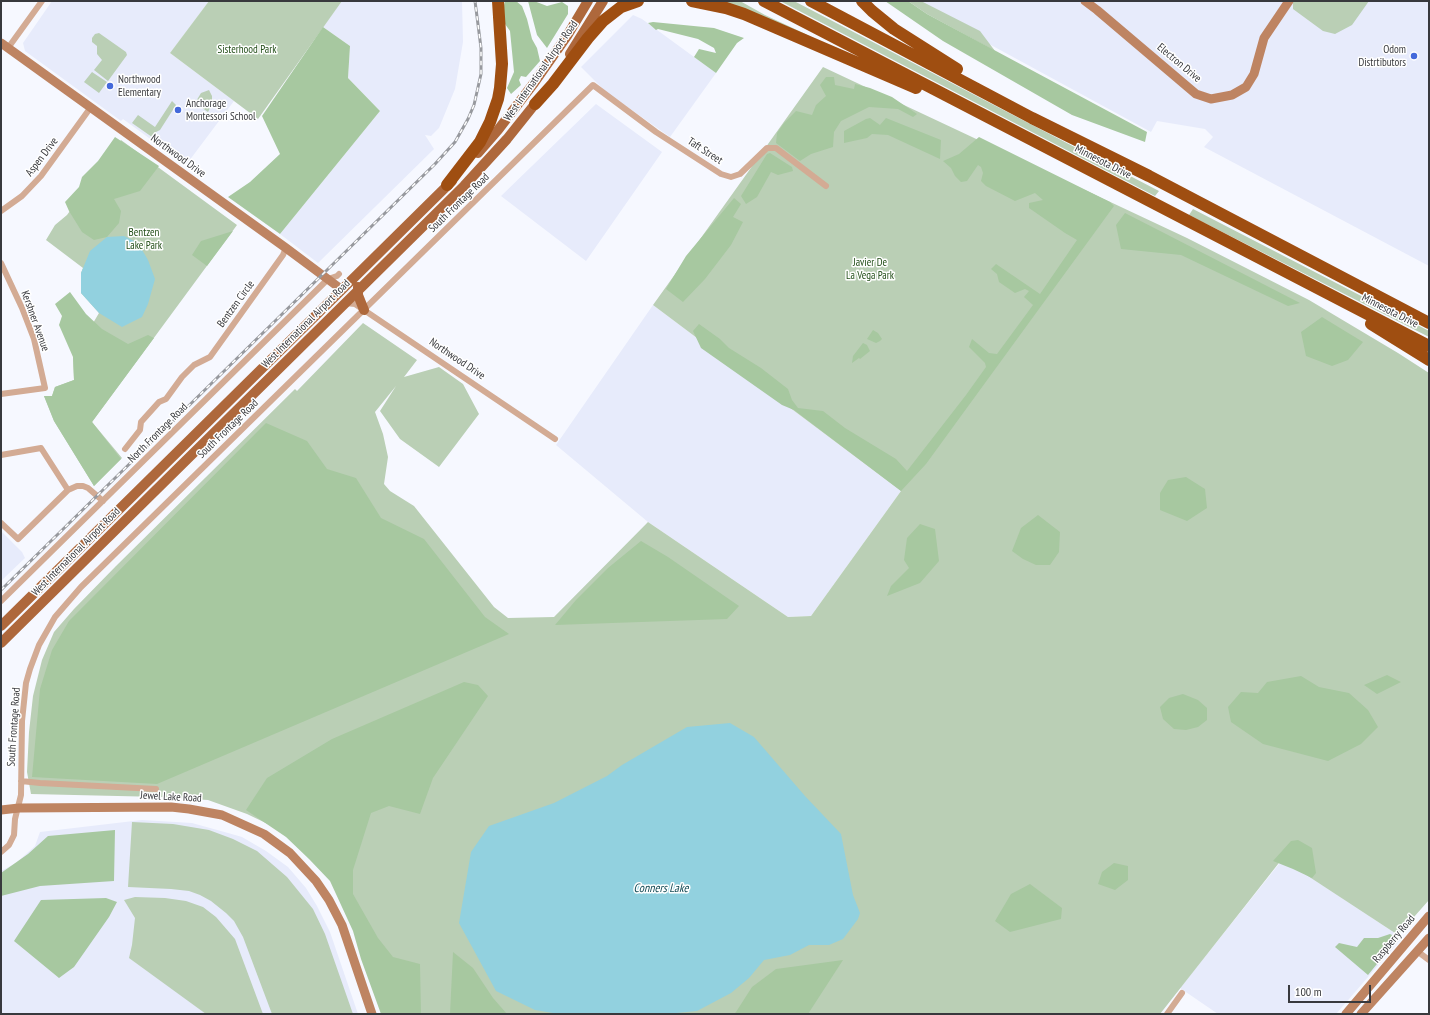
<!DOCTYPE html>
<style>
body{margin:0}
#map{position:relative;width:1430px;height:1015px;overflow:hidden;background:#f6f8ff;font-family:"PT Sans Narrow",sans-serif}
canvas{display:block}
.frame{position:absolute;inset:0;border:2px solid #38393d;pointer-events:none}
.scale{position:absolute;left:1288px;top:985px;width:83px;height:18px;box-sizing:border-box;border:2px solid #38393d;border-top:0;padding-left:5px;font-size:12px;line-height:14px;white-space:nowrap;color:#38393d;-webkit-text-stroke:3px #fff;paint-order:stroke}
</style>
<div id="map">
<canvas width="1430" height="1015"></canvas>
<div class="frame"></div>
<div class="scale">100 m</div>
</div>
<script>
const context = document.querySelector('canvas').getContext('2d');
context.lineJoin = 'round';
function fillPath(path, color) { context.fillStyle = color; context.fill(path, 'evenodd'); }
const shape = rows => new Path2D(rows.map(r => 'M' + r).join(''));
function strokePath(path, color, width, dash) { context.strokeStyle = color; context.lineWidth = width; context.lineCap = dash ? 'butt' : 'round'; context.setLineDash(dash || []); context.stroke(path); }
function drawText(font, color, halo, rows, align = 'center') {
  context.font = font + ' "PT Sans Narrow",sans-serif'; context.lineWidth = 3; context.setLineDash([]); context.textBaseline = 'middle'; context.strokeStyle = halo; context.fillStyle = color; for (const [text, x, y, turn = 0] of rows) {
    context.save(); context.translate(x, y); context.rotate((+turn || 0) * Math.PI / 180); context.textAlign = isNaN(turn) ? turn : align; if (halo) context.strokeText(text, 0, 0); context.fillText(text, 0, 0); context.restore();
  }
}
const built = shape([
 [52,1,209,1,170,53,234,101,186,165,123,119,121,121,25,51,23,43],
 [342,1,462,1,463,42,455,89,439,128,431,136,425,135,434,149,318,263,280,234,380,111,348,78,350,46,323,27],
 [910,1,1429,1,1429,266,1204,147,1213,137,1205,129,1157,121,1151,132],
 [633,15,642,19,716,73,670,137,606,92,581,67],
 [596,104,662,152,586,261,501,196],
 [653,305,901,491,811,616,788,617,648,522,556,445],
 [1,531,22,552,25,558,1,581],
 [142,820,192,823,228,833,242,837,266,851,288,867,306,888,317,906,330,932,358,1014,1,1014,1,871,16,863,35,846,40,832],
 [1283,859,1398,935,1401,939,1336,1014,1218,1014,1180,988]
]);
const green = shape([
 [209,1,342,1,258,119,170,53],
 [704,1,740,1,765,15,812,37],
 [780,1,794,1,1159,191,1155,196],
 [908,1,921,1,980,31,995,51,927,14],
 [1293,1,1369,1,1352,25,1335,34,1323,31,1293,9],
 [99,33,126,52,127,55,108,81,94,70,102,60,97,54,97,46,92,42,92,38,95,34],
 [823,67,1187,238,1309,300,1398,353,1429,373,1429,900,1398,935,1282,859,1160,1014,386,1014,336,883,295,839,270,825,247,814,208,800,161,797,31,794,27,772,29,732,33,696,42,660,54,632,74,609,116,566,295,389,297,391,363,323,417,360,404,377,439,367,463,384,479,414,439,467,400,439,380,411,396,386,375,412,383,434,388,457,384,484,390,491,414,506,494,607,508,618,554,617,648,522,788,617,811,616,901,491,653,305],
 [92,72,107,82,99,93,84,82],
 [209,90,212,96,212,101,211,106,208,112,195,103,201,93],
 [172,101,176,105,160,130,156,132,152,137,132,123,138,115,155,127],
 [121,140,237,225,92,422,122,458,94,486,54,421,44,396,52,396,55,387,74,380,73,357,99,313,81,293,81,273,83,268,46,240,55,225,67,215],
 [1193,209,1429,331,1429,337,1189,215],
 [132,822,173,824,209,830,233,839,257,851,287,877,313,909,325,934,353,1014,272,1014,243,937,234,921,226,913,211,901,200,895,189,891,171,889,128,887],
 [135,897,165,898,186,901,203,907,216,917,235,939,263,1014,206,1014,129,958,132,945,135,918,124,900]
]);
const forest = shape([
 [505,1,516,1,522,6,527,19,532,39,537,48,540,61,526,77,521,76,519,80,521,85,511,94,507,88,514,72,510,31,505,24,503,9],
 [528,1,534,1,547,6,562,2,568,6,568,14,547,48,537,35],
 [885,1,908,1,927,14,1147,132,1145,142,1072,115,943,41],
 [653,22,714,28,744,38,737,43,716,73,694,57,699,49,716,53,714,48,698,39,658,29,656,30,648,23],
 [323,27,350,46,348,78,380,111,280,234,228,197,250,182,280,154,262,116],
 [826,77,834,77,835,85,854,89,855,84,870,88,892,97,917,114,913,117,898,109,869,107,841,121,834,132,833,147,811,154,800,161,776,143,777,133,784,123,796,111,812,115,816,105,826,96,820,85],
 [870,118,880,125,886,118,941,140,940,159,888,135,872,134,867,138,844,143,844,131,866,119],
 [115,137,159,166,140,191,114,199,121,211,119,223,107,237,94,240,82,232,69,211,65,202,79,187,82,177,98,161],
 [979,137,1110,202,1114,206,926,464,901,491,794,410,782,405,701,348,693,331,699,324,720,339,729,348,761,368,788,389,792,400,798,408,823,411,845,428,896,459,907,471,966,395,986,367,985,363,969,347,972,339,989,353,997,354,1033,305,1024,297,1029,291,1025,289,1015,293,999,282,997,274,991,269,996,264,1040,294,1077,240,1065,233,1029,208,1029,203,1043,200,1035,193,1015,201,986,186,981,181,983,173,981,167,978,165,967,181,961,182,955,176,951,168,943,161,959,154],
 [770,153,792,167,793,171,778,175,771,172,757,197,746,204,741,196,767,154],
 [734,198,741,204,733,217,743,222,731,245,705,279,683,302,666,289,686,256],
 [1125,213,1166,234,1300,303,1288,306,1181,255,1121,249,1116,225],
 [233,231,207,266,192,255,201,241],
 [70,292,86,314,102,329,128,344,148,335,154,338,92,422,121,459,94,486,54,421,44,396,52,396,55,387,74,380,73,357,59,325,62,316,55,304],
 [1322,317,1363,342,1348,360,1332,366,1306,356,1301,332],
 [873,330,878,333,882,339,880,341,876,343,867,339],
 [863,343,867,345,870,351,860,359,859,358,852,363,853,356],
 [266,423,307,441,327,469,356,478,381,518,424,539,485,617,509,634,157,784,32,777,40,689,52,650,69,621],
 [1186,477,1205,489,1207,508,1187,521,1160,510,1160,493,1168,480],
 [1038,515,1060,532,1059,552,1050,565,1036,565,1023,559,1012,551,1021,528],
 [920,524,935,529,939,561,920,583,887,596,891,586,909,568,904,560,907,538],
 [641,541,668,557,739,606,727,619,555,625,576,600,608,568],
 [1387,675,1401,682,1377,694,1364,685],
 [1301,676,1319,687,1349,693,1368,710,1378,727,1361,744,1328,761,1263,744,1231,722,1228,707,1241,692,1258,693,1267,682],
 [464,682,478,685,488,696,433,778,420,814,389,806,371,813,353,870,353,894,378,938,393,957,420,964,421,1014,381,1014,361,959,353,931,330,881,309,859,286,837,246,810,267,778,332,739],
 [1183,694,1198,700,1207,708,1207,720,1198,727,1186,730,1174,729,1163,719,1160,707,1169,698],
 [115,830,114,881,40,886,1,896,1,873,28,854,48,836],
 [1298,840,1312,848,1316,873,1312,878,1293,869,1273,861,1291,841],
 [1114,863,1128,866,1128,880,1115,890,1098,884,1102,872],
 [1030,884,1062,908,1061,919,1010,932,995,921,1011,894],
 [106,898,117,902,109,917,74,967,59,978,14,941,41,900],
 [1390,934,1398,938,1368,975,1335,947,1339,943,1357,947,1364,938,1378,938],
 [453,952,473,968,493,998,507,1014,450,1014],
 [843,960,808,1014,734,1014,736,1012,752,987,776,969]
]);
const water = shape([
 [124,236,138,243,148,260,155,279,148,304,142,317,122,327,99,313,81,293,81,273,90,251,107,237],
 [730,723,754,737,805,796,841,834,853,895,860,913,858,919,843,939,829,945,809,945,790,955,764,960,749,978,731,993,697,1011,666,1014,559,1014,535,1010,496,991,459,923,471,852,489,826,554,803,607,776,622,765,687,727]
]);
const street = shape([
 [8,48,42,1],
 [1,211,22,196,41,176,91,107],
 [1,263,22,308,34,339,45,388,1,394],
 [345,303,355,304,364,310,555,439],
 [125,449,140,430,141,422,159,402,166,399,182,377,194,365,210,357,283,255,286,248],
 [1,455,41,448,68,490],
 [1,523,18,539,68,490,77,486,83,486,88,488,103,501],
 [1,601,328,279,337,276,339,274],
 [21,781,40,783,156,789],
 [1,852,9,845,14,835,15,819,21,795,22,721,26,683,30,669,39,645,55,617,81,587,593,85,656,132,721,174,731,177,740,174,767,148,776,148,826,186],
 [1417,951,1429,960],
 [1167,1014,1182,993]
]);
const secondary = shape([
 [1085,1,1097,10,1196,94,1211,99,1232,95,1246,87,1254,74,1264,38,1289,1],
 [1,43,286,248,341,289],
 [1,810,19,808,171,807,189,809,222,815,264,834,290,853,316,881,329,900,342,925,372,1014],
 [1346,1014,1429,916],
 [1361,1014,1429,938]
]);
const primary = shape([
 [570,54,603,1],
 [478,153,498,130,534,83,567,36,588,1],
 [358,287,358,295,364,310],
 [1,626,452,181],
 [1,643,464,186,507,139,539,99]
]);
const highway = shape([
 [692,1,726,8,744,14,916,88],
 [764,1,1429,346],
 [811,1,1032,118,1149,176,1429,323],
 [862,1,872,11,894,29,957,69],
 [535,104,553,84,588,38,603,21,621,7,638,1],
 [447,185,480,142,490,122,498,99,500,88,502,64,498,1],
 [1371,324,1429,360]
]);
const rail = shape([
 [1,590,435,164,455,142,468,119,474,105,481,74,481,48,475,1]
]);
const markers = [
 [1414,56,4,"#4469db"],
 [110,86,4,"#4469db"],
 [178,110,4,"#4469db"]
];
const parkNames = [
 ["Sisterhood Park",247,50],
 ["Bentzen",144,233],
 ["Lake Park",144,246],
 ["Javier De",870,263],
 ["La Vega Park",870,276]
];
const poiNames = [
 ["Odom",1406,50,"right"],
 ["Distrtibutors",1406,63,"right"],
 ["Northwood",118,80],
 ["Elementary",118,93],
 ["Anchorage",186,104],
 ["Montessori School",186,117]
];
const streetNames = [
 ["Electron Drive",1179,63,40],
 ["West International Airport Road",541,71,-55],
 ["Taft Street",705,151,33],
 ["Northwood Drive",178,156,36],
 ["Aspen Drive",42,157,-53],
 ["Minnesota Drive",1103,162,27],
 ["South Frontage Road",459,203,-44],
 ["Bentzen Circle",236,304,-54],
 ["Minnesota Drive",1390,311,27],
 ["Kershner Avenue",35,321,70],
 ["West International Airport Road",306,324,-45],
 ["Northwood Drive",457,359,34],
 ["South Frontage Road",228,429,-44],
 ["North Frontage Road",158,433,-45],
 ["West International Airport Road",76,552,-45],
 ["South Frontage Road",14,727,-86],
 ["Jewel Lake Road",171,797,3],
 ["Raspberry Road",1394,939,-50]
];
const waterNames = [
 ["Conners Lake",661,889]
];
fillPath(built, '#e7ebfb');
fillPath(green, '#bacfb5');
fillPath(forest, '#a7c8a0');
fillPath(water, '#92d1df');
strokePath(street, '#d3ab94', 6);
strokePath(secondary, '#be8462', 9);
strokePath(primary, '#ae683c', 10);
strokePath(highway, '#9f4e11', 12);
strokePath(rail, '#97999e', 3);
strokePath(rail, '#fff', 1.5, [4.5]);
for (const [x, y, r, color] of markers) { const dot = new Path2D(); dot.arc(x, y, r, 0, 2 * Math.PI); context.fillStyle = color; context.fill(dot); strokePath(dot, '#fff', 1.5); }
drawText('11px', '#224e18', '#fff', parkNames);
drawText('11px', '#38393d', '#fff', poiNames, 'left');
drawText('11px', '#38393d', '#fff', streetNames);
drawText('italic 12px', '#154c56', '#fff', waterNames);
</script>
